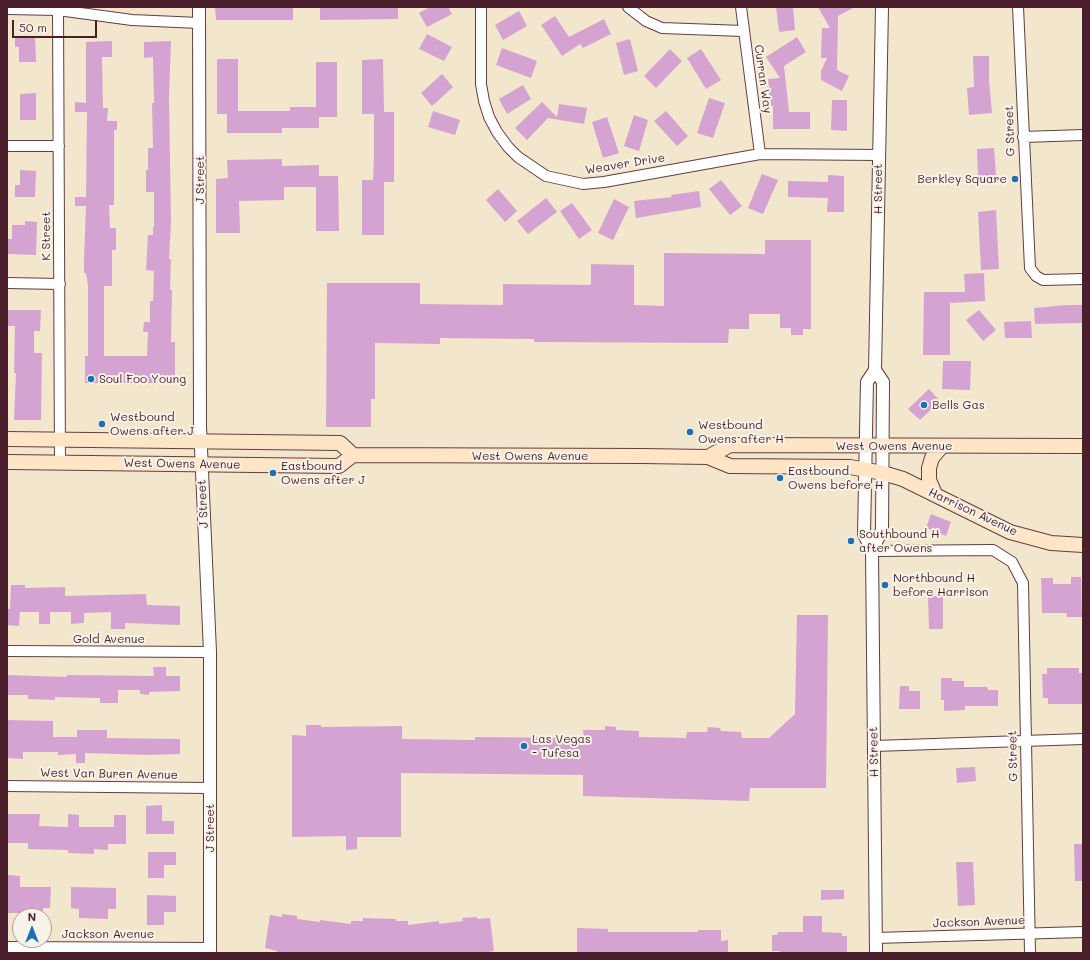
<!DOCTYPE html>
<style>
body{margin:0}
#map{position:relative;width:1090px;height:960px;overflow:hidden;background:#f2e6cd;font-family:Mali,sans-serif}
canvas{display:block}
.frame{position:absolute;inset:0;border:8px solid #4a1f2b;pointer-events:none}
.north{position:absolute;left:12px;top:908px;width:40px;height:40px;box-sizing:border-box;background:#f7f3e8;border:1px solid #b29e9c;border-radius:50%;rotate:0deg;font-size:11px;font-weight:700;line-height:16px;text-align:center;color:#4a1f2b}
.north::after{content:'';display:block;margin:auto;width:14px;height:18px;background:#1f6fb2;clip-path:polygon(50% 0,100% 100%,50% 72%,0 100%)}
.scale{position:absolute;left:12px;top:20px;width:85px;height:18px;box-sizing:border-box;border:2px solid #4a1f2b;border-top:0;padding-left:5px;font-size:12px;line-height:14px;white-space:nowrap;color:#4a1f2b;-webkit-text-stroke:3px #f7f3e8;paint-order:stroke}
</style>
<div id="map">
<canvas width="1090" height="960"></canvas>
<div class="frame"></div>
<div class="north">N</div>
<div class="scale">50 m</div>
</div>
<script>
const context = document.querySelector('canvas').getContext('2d');
context.lineJoin = 'round';
function fillPath(path, color) { context.fillStyle = color; context.fill(path, 'evenodd'); }
const shape = rows => new Path2D(rows.map(r => 'M' + r).join(''));
function strokePath(path, color, width, dash) { context.strokeStyle = color; context.lineWidth = width; context.lineCap = dash ? 'butt' : 'round'; context.setLineDash(dash || []); context.stroke(path); }
function drawText(font, color, halo, rows, align = 'center') {
  context.font = font + ' Mali,sans-serif'; context.lineWidth = 4; context.setLineDash([]); context.textBaseline = 'middle'; context.strokeStyle = halo; context.fillStyle = color; for (const [text, x, y, turn = 0] of rows) {
    context.save(); context.translate(x, y); context.rotate((+turn || 0) * Math.PI / 180); context.textAlign = isNaN(turn) ? turn : align; if (halo) context.strokeText(text, 0, 0); context.fillText(text, 0, 0); context.restore();
  }
}
const building = shape([
 [215,7,293,7,293,20,216,20],
 [320,7,398,7,398,19,320,20],
 [430,7,448,7,452,14,427,27,419,13],
 [776,7,793,7,795,30,779,32],
 [818,7,855,7,838,16,837,70,849,76,842,91,821,80,821,71,827,58,821,58,822,28,830,28],
 [519,11,527,26,503,40,495,25],
 [555,16,569,37,604,19,611,34,583,48,580,44,562,56,541,25],
 [427,34,452,47,444,61,419,49],
 [15,36,35,36,36,62,19,62,19,47,15,47],
 [797,37,806,52,784,66,789,112,810,112,810,129,773,129,773,106,771,106,768,79,780,78,766,57],
 [630,39,638,71,624,75,616,43],
 [112,41,112,57,102,57,103,108,108,108,107,121,117,121,117,130,114,130,114,205,109,205,110,228,116,228,116,250,112,250,112,286,104,286,104,356,147,356,148,332,143,332,144,322,150,322,150,301,153,301,154,271,146,270,148,235,153,235,153,227,154,227,154,192,146,192,146,170,148,170,148,148,153,148,152,103,154,103,153,57,144,58,144,42,171,41,169,97,171,223,169,259,171,259,170,290,172,290,171,342,175,342,175,383,85,383,85,356,88,356,88,286,86,273,84,273,84,260,86,206,75,206,75,197,86,197,87,112,75,112,75,102,86,103,86,42],
 [502,48,537,61,531,78,496,65],
 [670,49,682,61,656,88,644,76],
 [701,49,721,80,706,89,687,58],
 [973,56,989,56,989,81,992,113,969,115,967,88,974,87],
 [217,59,238,59,238,111,290,111,290,107,316,107,316,62,337,62,337,117,319,117,319,128,282,128,282,133,227,133,227,114,217,114],
 [383,59,384,112,394,112,394,182,384,182,384,235,362,235,362,180,373,180,374,154,374,114,362,114,362,60],
 [442,74,453,87,432,106,421,93],
 [523,85,531,99,507,114,499,99],
 [36,93,36,120,20,120,20,94],
 [709,98,725,103,713,138,697,133],
 [832,100,847,100,847,131,831,130],
 [542,102,557,117,559,104,587,108,584,124,548,118,527,140,515,128],
 [433,111,460,120,455,135,428,127],
 [666,111,688,136,677,146,654,121],
 [634,115,648,120,639,151,624,146],
 [607,117,619,153,603,158,592,122],
 [994,148,996,176,978,177,977,149],
 [282,159,282,166,319,165,319,176,338,176,339,231,316,231,316,187,284,187,284,200,239,201,240,233,216,233,216,179,228,178,227,160],
 [20,170,36,171,35,197,15,197,15,185,20,185],
 [762,174,778,180,763,214,748,208],
 [828,175,844,176,844,212,827,212,828,198,788,197,788,181,828,182],
 [721,180,742,206,730,215,709,189],
 [498,189,517,211,505,222,486,200],
 [699,191,701,207,636,218,634,201,672,197,671,195],
 [546,198,557,212,528,234,517,221],
 [614,199,629,207,613,240,598,233],
 [572,203,592,230,579,239,560,211],
 [996,210,999,269,981,270,978,212],
 [25,221,37,222,36,255,7,254,7,239,12,239,12,225,25,225],
 [765,240,811,240,811,329,803,329,803,335,791,335,791,328,780,328,780,314,749,314,749,329,729,329,728,343,534,342,534,339,440,338,440,344,375,343,375,399,371,399,371,427,326,427,327,283,420,283,420,304,503,305,503,284,591,285,591,264,634,265,634,305,664,306,664,253,765,254],
 [984,273,985,301,951,303,950,301,950,355,923,355,924,292,965,292,964,274],
 [1067,305,1083,305,1083,323,1035,324,1034,308],
 [7,310,41,310,40,331,34,331,34,353,42,353,41,420,14,420,16,373,14,373,15,326,7,326],
 [979,310,996,330,983,341,966,320],
 [1031,321,1032,338,1005,338,1004,322],
 [943,361,971,361,970,390,942,389],
 [929,389,940,401,920,420,908,409],
 [931,514,951,522,946,536,926,528],
 [1071,577,1081,577,1082,617,1067,617,1066,613,1042,613,1041,578,1053,578,1053,584,1071,584],
 [11,585,25,585,25,588,65,587,65,596,146,594,147,605,180,606,180,625,125,623,125,629,111,629,111,612,84,613,84,623,71,624,71,612,50,612,50,624,39,624,39,612,20,612,19,626,7,625,7,609,10,609],
 [928,596,943,596,943,629,929,629],
 [797,615,828,615,826,788,750,788,749,801,583,796,583,775,401,773,401,837,357,837,357,849,346,850,346,836,292,837,292,735,306,736,306,725,321,725,321,727,402,726,402,739,475,740,475,737,584,738,583,730,605,730,605,726,616,727,616,730,639,731,639,737,686,738,687,732,707,732,708,727,720,728,721,731,741,732,742,738,769,738,795,714],
 [153,667,166,667,166,676,180,676,180,691,149,692,149,695,140,694,140,690,118,690,118,703,100,703,100,698,55,697,55,700,28,699,28,695,7,695,7,675,67,677,67,675,154,676],
 [1047,668,1079,668,1079,673,1083,673,1082,704,1048,704,1048,698,1043,698,1042,674,1047,674],
 [941,678,952,678,952,681,964,681,964,687,987,687,988,690,998,690,998,706,965,706,965,710,944,711,944,700,941,700],
 [900,686,909,686,909,691,920,691,920,709,899,709],
 [7,720,53,721,53,737,77,737,77,730,107,730,107,738,180,739,180,754,148,755,85,753,85,763,76,763,76,754,58,755,58,752,23,752,23,759,7,758],
 [975,767,976,781,957,783,956,768],
 [162,805,162,821,174,821,174,834,146,834,146,806],
 [7,814,40,814,39,826,68,827,68,814,79,815,79,827,114,827,114,815,126,815,126,844,108,844,108,850,94,849,94,854,68,853,68,850,28,849,28,843,7,843],
 [1074,844,1083,844,1083,881,1075,881],
 [148,852,176,852,176,865,164,865,164,878,148,878],
 [956,862,973,862,975,905,958,906],
 [7,875,20,876,20,887,51,887,50,908,43,908,43,913,8,913],
 [71,887,116,888,116,909,108,909,108,919,79,918,79,909,71,908],
 [821,890,844,890,844,899,821,900],
 [147,895,176,896,176,912,164,912,164,925,147,925],
 [282,914,297,916,297,919,320,922,320,920,351,924,351,921,363,921,363,918,396,919,396,921,408,921,408,925,439,921,439,924,463,921,462,918,477,917,477,919,490,918,494,951,482,953,277,953,277,951,265,948,267,934,270,915,282,917],
 [803,916,822,916,822,932,842,933,842,936,847,936,847,953,780,953,780,951,772,951,772,935,777,935,778,932,803,932],
 [577,928,608,929,608,932,698,932,698,930,721,930,721,941,728,940,728,953,577,953]
]);
const minor = shape([
 [481,7,481,84,484,101,489,117,497,132,508,147,518,157,546,176,583,184,604,182,760,154,879,155],
 [628,7,646,21,662,28,743,31],
 [741,7,760,154],
 [1018,7,1030,268,1036,276,1043,280,1083,279],
 [7,9,58,10,132,20,199,23],
 [58,10,60,462],
 [1023,137,1083,135],
 [7,146,59,146],
 [7,283,60,284],
 [872,551,993,550,1012,562,1023,583,1030,953],
 [7,651,210,652],
 [874,746,1083,739],
 [7,786,210,788],
 [875,938,1083,932],
 [7,947,210,948]
]);
const tertiary = shape([
 [199,7,200,426,210,652,210,953],
 [872,551,882,530,883,382,875,370],
 [876,953,872,551,864,534,867,382,875,370,882,7]
]);
const secondary = shape([
 [7,439,340,443,353,455],
 [708,457,730,445,1083,446],
 [7,462,339,466,353,455,642,456,708,457,730,466,850,467,883,473,903,479,1010,532,1051,543,1083,545],
 [935,494,929,480,929,468,932,458,942,446]
]);
const markers = [
 [1015,179,4,"#1f6fb2"],
 [91,379,4,"#1f6fb2"],
 [924,405,4,"#1f6fb2"],
 [102,424,4,"#1f6fb2"],
 [690,432,4,"#1f6fb2"],
 [273,473,4,"#1f6fb2"],
 [780,478,4,"#1f6fb2"],
 [851,541,4,"#1f6fb2"],
 [885,585,4,"#1f6fb2"],
 [524,746,4,"#1f6fb2"]
];
const streetNames = [
 ["Curran Way",763,79,82],
 ["G Street",1010,131,-92],
 ["Weaver Drive",625,164,-9],
 ["J Street",200,180,-90],
 ["H Street",878,189,-90],
 ["K Street",46,236,-90],
 ["West Owens Avenue",894,446],
 ["West Owens Avenue",530,456],
 ["West Owens Avenue",182,464,1],
 ["J Street",203,504,-93],
 ["Harrison Avenue",973,512,25],
 ["Gold Avenue",109,639],
 ["H Street",874,752,-91],
 ["G Street",1013,756,-91],
 ["West Van Buren Avenue",109,774,1],
 ["J Street",210,828,-90],
 ["Jackson Avenue",979,922,-2],
 ["Jackson Avenue",108,934]
];
const poiNames = [
 ["Berkley Square",1007,179,"right"],
 ["Soul Foo Young",99,379],
 ["Bells Gas",932,405],
 ["Westbound",110,417],
 ["Owens after J",110,431],
 ["Westbound",698,425],
 ["Owens after H",698,439],
 ["Eastbound",281,466],
 ["Owens after J",281,480],
 ["Eastbound",788,471],
 ["Owens before H",788,485],
 ["Southbound H",859,534],
 ["after Owens",859,548],
 ["Northbound H",893,578],
 ["before Harrison",893,592],
 ["Las Vegas",532,739],
 ["- Tufesa",532,753]
];
fillPath(building, '#d5a3d1');
strokePath(minor, '#633d43', 12);
strokePath(tertiary, '#633d43', 14);
strokePath(secondary, '#633d43', 16);
strokePath(minor, '#fff', 10);
strokePath(tertiary, '#fff', 12);
strokePath(secondary, '#fee5c5', 14);
for (const [x, y, r, color] of markers) { const dot = new Path2D(); dot.arc(x, y, r, 0, 2 * Math.PI); context.fillStyle = color; context.fill(dot); strokePath(dot, '#f7f3e8', 1.5); }
drawText('12px', '#4a1f2b', '#f7f3e8', streetNames);
drawText('12px', '#4a1f2b', '#f7f3e8', poiNames, 'left');
</script>
